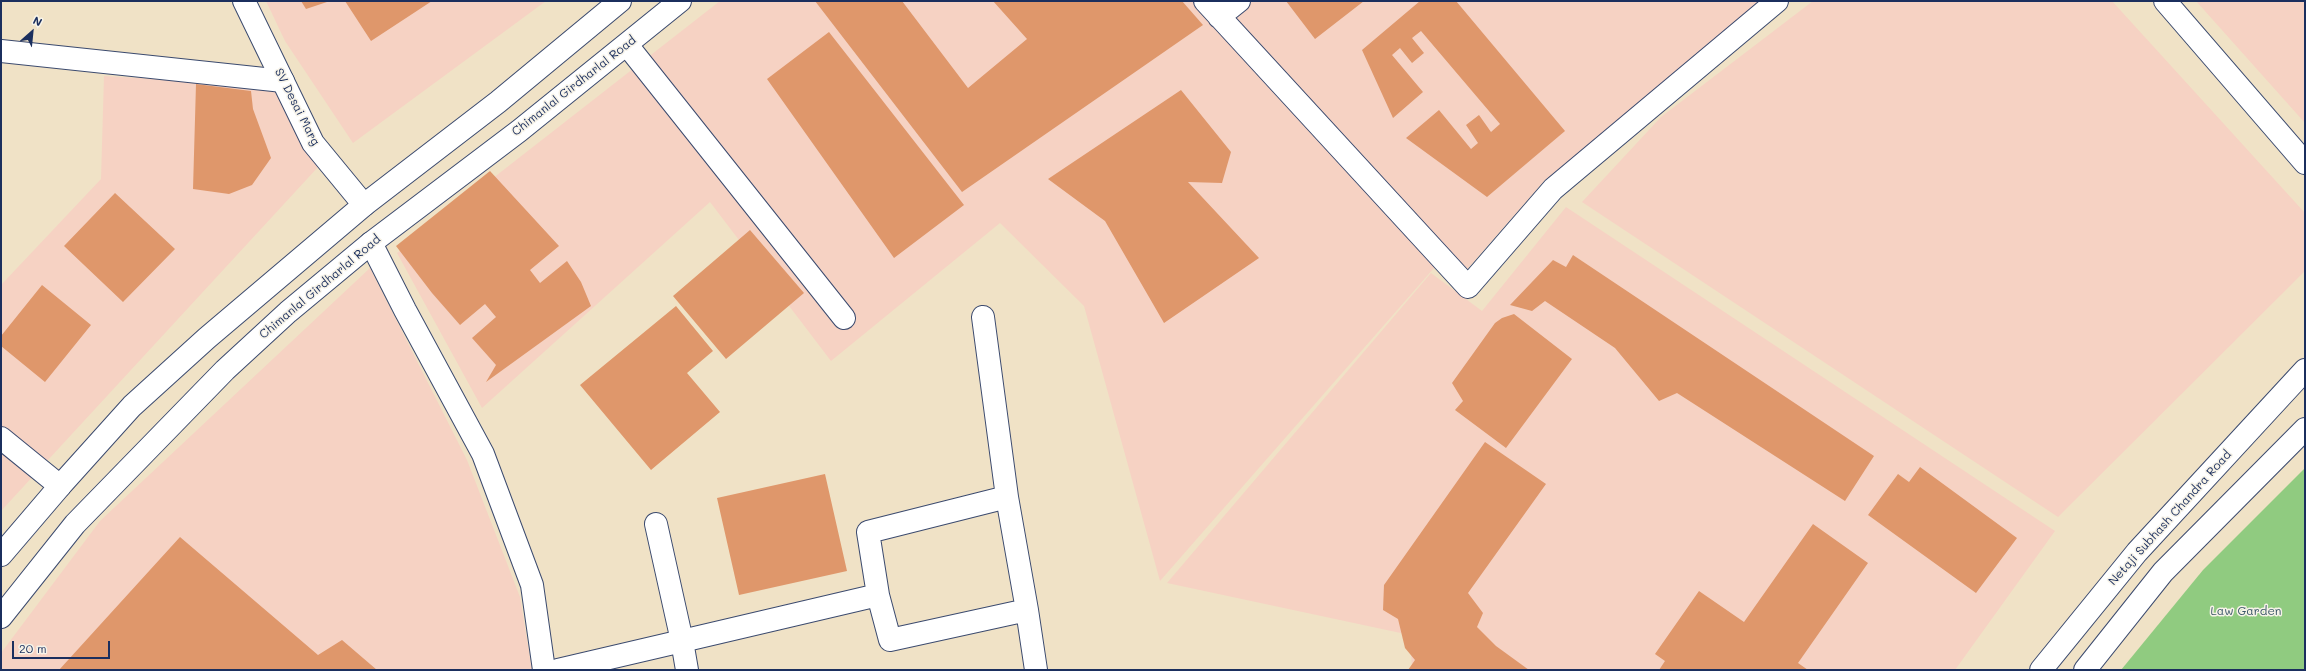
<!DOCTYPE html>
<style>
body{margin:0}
#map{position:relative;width:2306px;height:671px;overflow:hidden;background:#f0e2c6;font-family:Mali,sans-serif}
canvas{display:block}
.frame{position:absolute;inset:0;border:2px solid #1b2f5e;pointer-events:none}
.north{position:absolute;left:12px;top:12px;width:40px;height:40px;-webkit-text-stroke:3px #f7f3e8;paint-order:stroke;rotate:27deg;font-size:11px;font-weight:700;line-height:16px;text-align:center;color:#1b2f5e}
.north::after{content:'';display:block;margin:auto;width:14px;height:18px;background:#1b2f5e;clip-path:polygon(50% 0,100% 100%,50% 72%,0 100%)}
.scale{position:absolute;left:12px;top:641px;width:98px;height:18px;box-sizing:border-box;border:2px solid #1b2f5e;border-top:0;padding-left:5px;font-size:12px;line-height:14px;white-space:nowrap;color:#1b2f5e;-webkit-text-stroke:3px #f7f3e8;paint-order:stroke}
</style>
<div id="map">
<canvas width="2306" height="671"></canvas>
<div class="frame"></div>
<div class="north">N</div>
<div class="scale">20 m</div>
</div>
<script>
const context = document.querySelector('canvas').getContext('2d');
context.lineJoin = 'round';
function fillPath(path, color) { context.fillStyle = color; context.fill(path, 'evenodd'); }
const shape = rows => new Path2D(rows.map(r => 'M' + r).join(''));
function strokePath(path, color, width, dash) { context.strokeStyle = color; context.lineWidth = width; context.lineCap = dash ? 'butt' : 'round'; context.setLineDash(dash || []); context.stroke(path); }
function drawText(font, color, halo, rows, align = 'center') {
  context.font = font + ' Mali,sans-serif'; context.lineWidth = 3; context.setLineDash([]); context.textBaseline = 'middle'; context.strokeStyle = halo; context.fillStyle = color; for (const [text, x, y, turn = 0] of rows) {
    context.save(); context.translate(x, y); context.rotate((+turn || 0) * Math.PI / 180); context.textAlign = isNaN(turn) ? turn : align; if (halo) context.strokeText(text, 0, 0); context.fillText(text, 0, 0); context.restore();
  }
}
const built = shape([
 [266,1,546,1,353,143,285,41],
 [720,1,1784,1,1545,180,1455,283,1434,268,1160,581,1084,306,1000,223,831,361,710,202,482,408,397,253],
 [1813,1,2112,1,2305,213,2305,271,2058,517,1582,202,1661,117],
 [2196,1,2305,1,2305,123],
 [104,76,276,86,319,166,1,511,1,285,101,179],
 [1566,207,2055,531,1955,670,1412,670,1410,635,1167,583,1431,273,1482,311],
 [370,268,467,460,520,597,532,670,1,670,1,653,100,521]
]);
const green = shape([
 [2305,468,2305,670,2121,670,2203,570]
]);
const building = shape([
 [301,1,330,1,306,9],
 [345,1,432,1,371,41],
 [815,1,902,1,968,88,1027,39,993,1,1182,1,1203,25,962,192],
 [1286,1,1364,1,1315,39],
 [1420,1,1456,1,1565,131,1487,197,1406,138,1439,110,1471,149,1478,143,1466,125,1479,115,1491,132,1500,124,1421,31,1412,38,1424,53,1412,63,1400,48,1392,55,1423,92,1393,118,1362,50],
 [829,32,964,205,894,258,767,79],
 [196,84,251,91,253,109,271,158,252,185,229,194,193,189],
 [1181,90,1231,152,1222,183,1188,182,1259,258,1164,323,1105,221,1048,179],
 [490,171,559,246,530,270,540,283,567,261,581,282,591,306,486,382,496,365,472,338,496,317,485,304,460,325,432,293,396,246],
 [115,193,175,249,123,302,64,246],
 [750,230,804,293,726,359,673,296],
 [1573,255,1874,456,1845,501,1677,393,1659,401,1615,348,1545,301,1532,311,1510,305,1553,260,1566,267],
 [42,285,91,325,45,382,1,346,1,336],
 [676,306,713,351,687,373,720,412,651,470,580,385],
 [1514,314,1572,359,1506,448,1455,410,1463,401,1452,383,1495,323,1502,318],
 [1485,442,1546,484,1468,593,1483,613,1477,627,1496,646,1529,670,1408,670,1415,660,1405,648,1398,619,1383,610,1384,585],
 [1920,467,2017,538,1976,593,1868,515,1898,474,1909,482],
 [825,474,847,571,739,595,717,498],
 [1813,524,1868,563,1798,663,1808,670,1659,670,1665,661,1655,654,1699,591,1744,622],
 [180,537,318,655,342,640,377,670,59,670]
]);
const street = shape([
 [1205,1,1468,287,1553,189,1777,1],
 [2165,1,2305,163],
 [1219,17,1239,1],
 [627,45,844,318],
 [1,51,283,81],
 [983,317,1007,497],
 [1,438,60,486],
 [1007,497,1027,610,890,640,878,595,868,532,1007,497],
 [656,524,682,641,878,595],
 [1027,610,1036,670],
 [558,670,682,641,687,670]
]);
const secondary = shape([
 [244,1,313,143,364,205],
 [371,243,405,310,483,454,532,585,544,670],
 [2041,670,2137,552,2305,370],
 [2085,670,2163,572,2305,429]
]);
const primary = shape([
 [1,555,60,486,132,406,207,338,364,205,498,102,620,1],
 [1,617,75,524,225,370,288,312,371,243,519,131,680,1]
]);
const streetNames = [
 ["Chimanlal Girdharlal Road",574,86,-38],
 ["SV Desai Marg",297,107,63],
 ["Chimanlal Girdharlal Road",320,287,-40],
 ["Netaji Subhash Chandra Road",2170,518,-48]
];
const parkNames = [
 ["Law Garden",2246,611]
];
fillPath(built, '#f6d2c3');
fillPath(green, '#90cb80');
fillPath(building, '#df976b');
strokePath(street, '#3b4a6e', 24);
strokePath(secondary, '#3b4a6e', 24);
strokePath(primary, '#3b4a6e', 24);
strokePath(street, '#fff', 22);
strokePath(secondary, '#fff', 22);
strokePath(primary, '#fff', 22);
drawText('12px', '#1b2f5e', '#f7f3e8', streetNames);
drawText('12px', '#385666', '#f7f3e8', parkNames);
</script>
